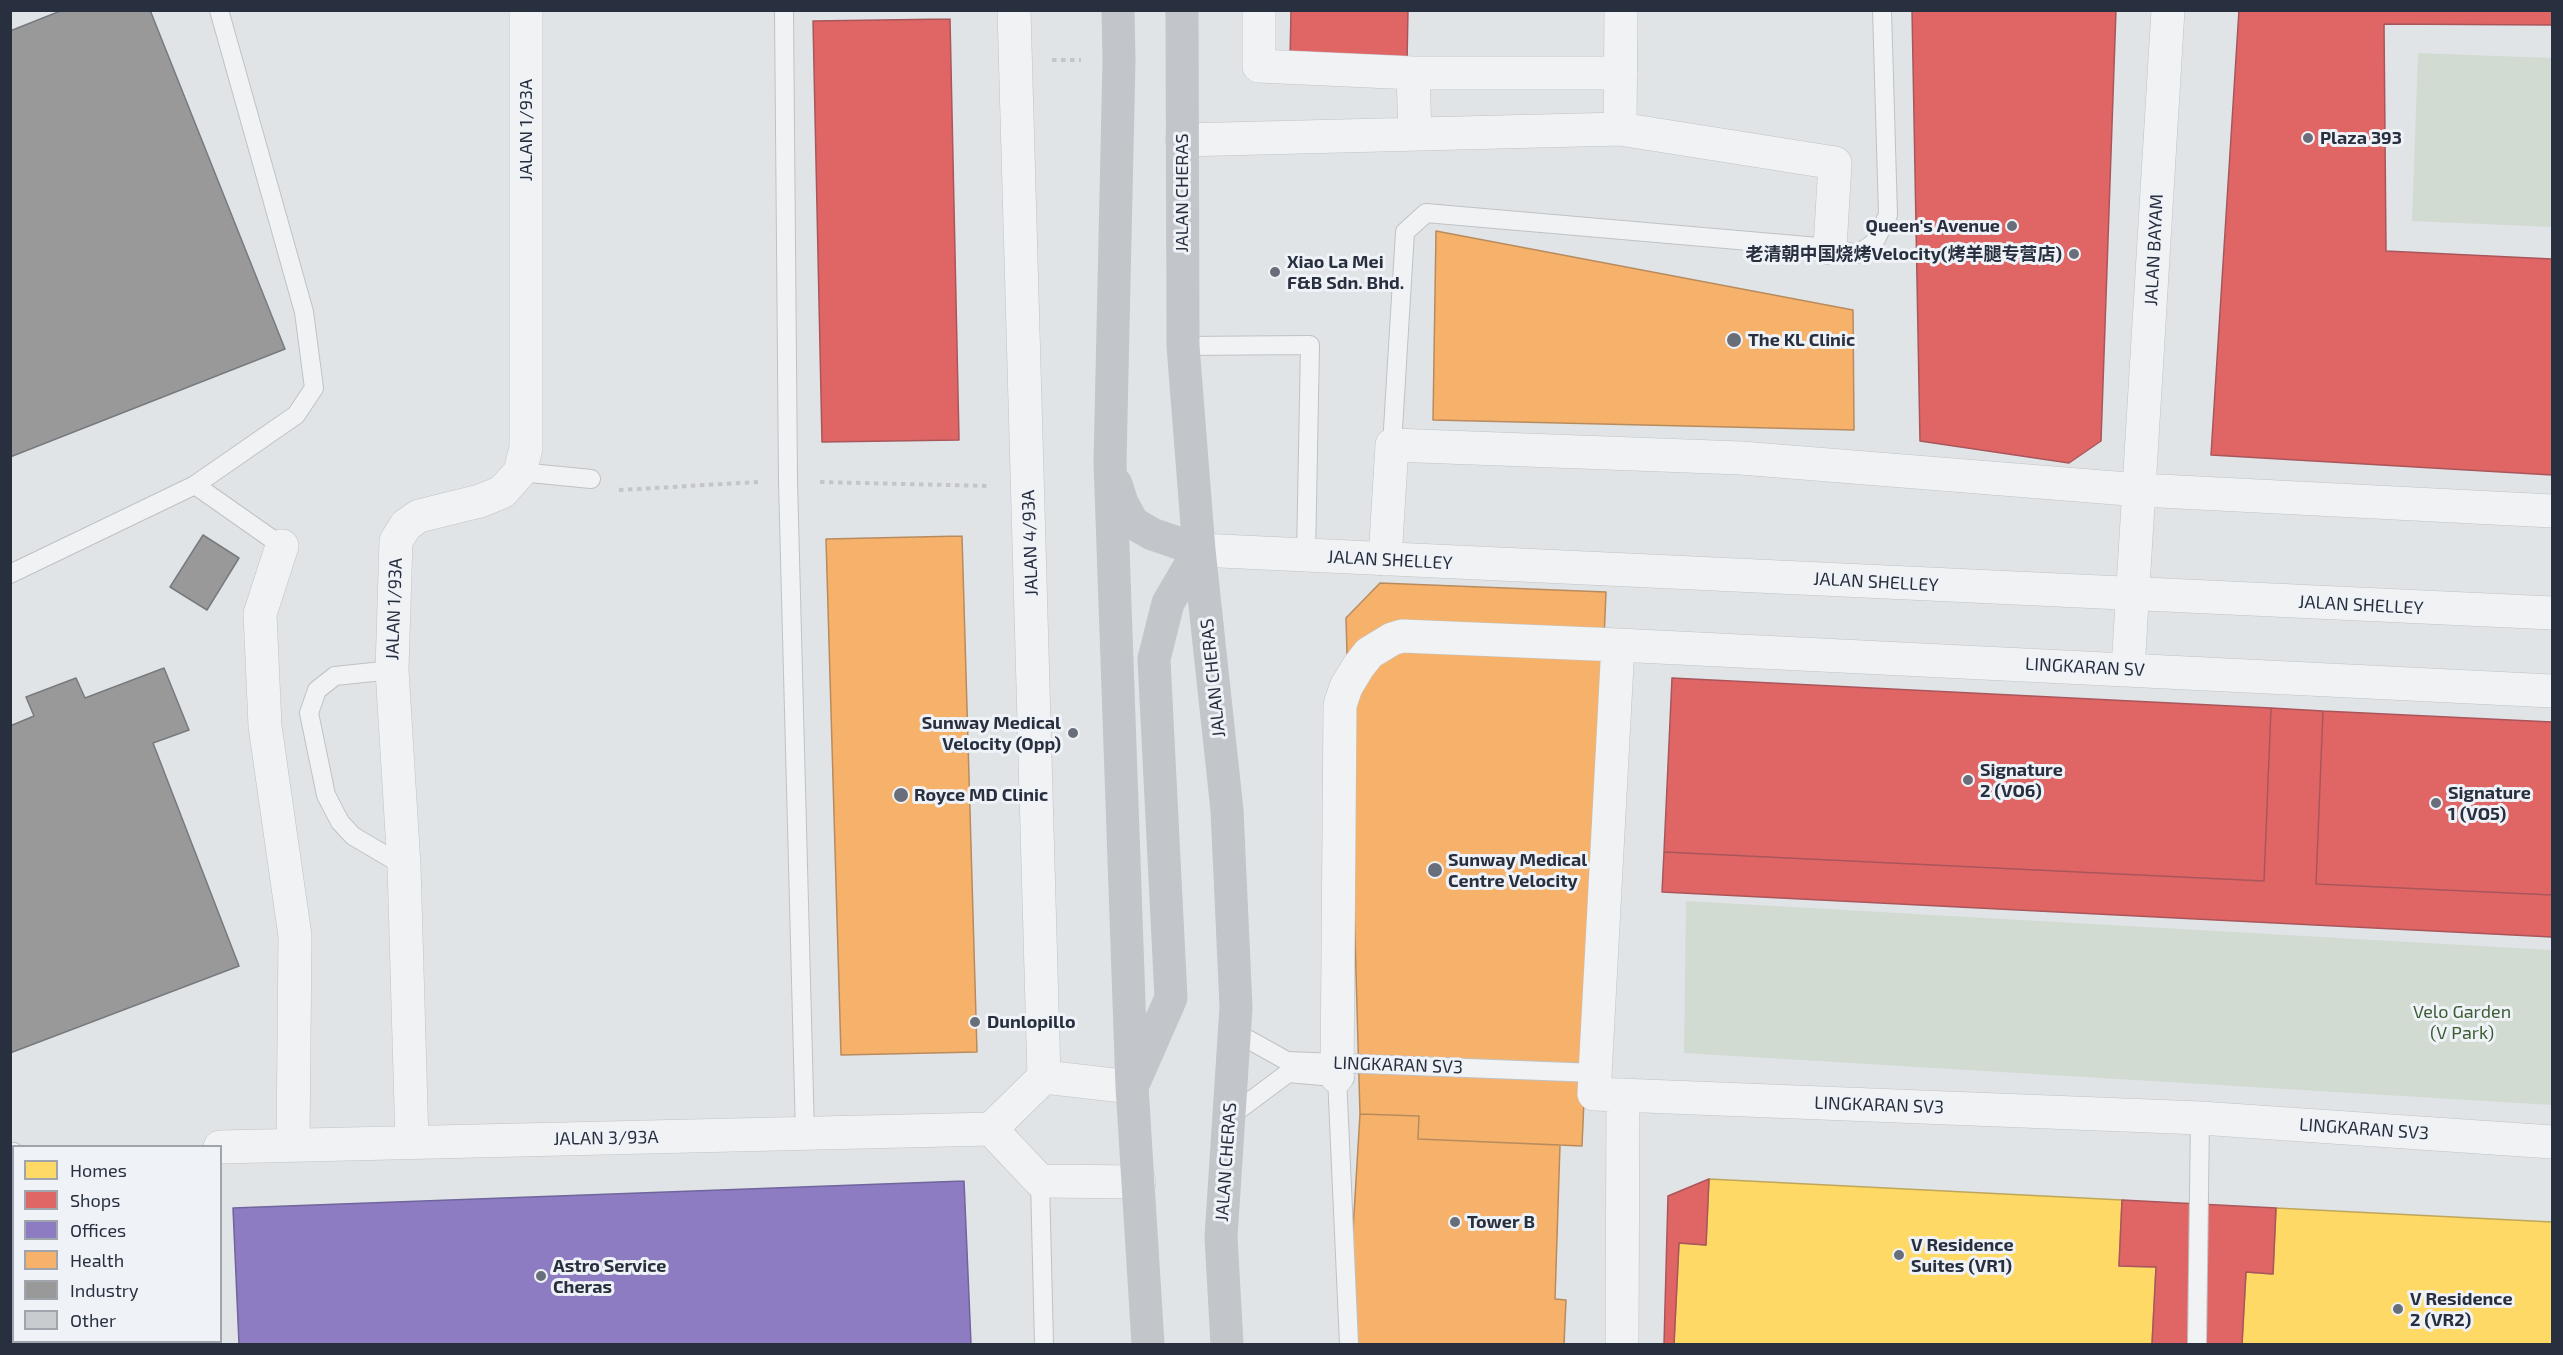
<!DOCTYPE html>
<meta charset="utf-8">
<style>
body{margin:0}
#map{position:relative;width:2563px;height:1355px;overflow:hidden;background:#e1e4e7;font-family:"Exo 2",sans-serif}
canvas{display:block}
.frame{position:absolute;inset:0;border:12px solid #283040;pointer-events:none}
.legend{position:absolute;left:12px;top:1145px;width:210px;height:198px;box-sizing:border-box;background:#eff2f6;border:2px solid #9fa4ad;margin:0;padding:8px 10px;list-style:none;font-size:18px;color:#283040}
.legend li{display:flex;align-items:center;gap:12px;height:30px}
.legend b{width:30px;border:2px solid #9fa4ad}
</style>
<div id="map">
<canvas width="2563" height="1355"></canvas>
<div class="frame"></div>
<ul class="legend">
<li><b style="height:16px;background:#ffd966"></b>Homes</li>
<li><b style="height:16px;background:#e06666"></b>Shops</li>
<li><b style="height:16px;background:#8e7cc3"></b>Offices</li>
<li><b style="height:16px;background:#f6b26b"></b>Health</li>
<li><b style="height:16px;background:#999"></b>Industry</li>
<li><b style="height:16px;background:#c9cccf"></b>Other</li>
</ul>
</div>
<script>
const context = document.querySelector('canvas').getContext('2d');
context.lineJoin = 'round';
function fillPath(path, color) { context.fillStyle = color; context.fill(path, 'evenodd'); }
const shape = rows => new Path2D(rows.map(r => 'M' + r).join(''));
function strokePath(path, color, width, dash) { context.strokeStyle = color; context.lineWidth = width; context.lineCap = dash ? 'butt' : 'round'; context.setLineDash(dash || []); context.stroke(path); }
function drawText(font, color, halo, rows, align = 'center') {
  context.font = font + ' "Exo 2","Noto Sans SC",sans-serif'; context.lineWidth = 6; context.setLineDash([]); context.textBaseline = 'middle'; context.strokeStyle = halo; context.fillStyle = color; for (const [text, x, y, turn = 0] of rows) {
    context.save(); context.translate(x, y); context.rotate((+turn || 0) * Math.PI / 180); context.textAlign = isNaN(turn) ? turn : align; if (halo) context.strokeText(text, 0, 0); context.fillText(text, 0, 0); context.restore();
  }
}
const green = shape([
 [2418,53,2552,58,2552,227,2412,221],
 [1686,901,2552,950,2552,1105,1684,1053]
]);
const homes = shape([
 [1709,1179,2122,1200,2119,1266,2156,1267,2152,1344,1674,1344,1679,1243,1706,1245,1709,1179],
 [2276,1208,2552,1222,2552,1344,2242,1344,2246,1272,2273,1274,2276,1208]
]);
const shops = shape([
 [1291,10,1408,10,1407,63,1290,60,1291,10],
 [1912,10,2116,10,2101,441,2069,463,1920,441,1912,10],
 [2239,10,2552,10,2552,25,2384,24,2386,251,2552,259,2552,475,2211,455,2239,10],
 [950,19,959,440,822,442,813,21,950,19],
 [1672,678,2271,708,2264,881,1664,852,1672,678],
 [2271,708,2323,711,2316,884,2552,895,2552,937,1662,892,1664,852,2264,881,2271,708],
 [2323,711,2552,722,2552,895,2316,884,2323,711],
 [1709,1179,1706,1245,1679,1243,1674,1344,1664,1344,1668,1196,1709,1179],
 [2122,1200,2276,1208,2273,1274,2246,1272,2242,1344,2152,1344,2156,1267,2119,1266,2122,1200]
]);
const offices = shape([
 [964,1181,971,1344,239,1344,233,1208,964,1181]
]);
const health = shape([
 [1436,231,1853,310,1854,430,1433,420,1436,231],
 [962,536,977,1052,841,1055,826,539,962,536],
 [1380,583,1606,592,1582,1146,1418,1139,1419,1116,1360,1114,1346,618,1380,583],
 [1360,1114,1419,1116,1418,1139,1560,1145,1555,1299,1566,1300,1564,1344,1351,1344,1348,1314,1360,1114]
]);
const industry = shape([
 [63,10,150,10,285,349,10,457,10,31,63,10],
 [203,535,239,558,207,610,170,587,203,535],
 [164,668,189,730,153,743,239,966,10,1053,10,726,34,716,26,697,76,678,85,698,164,668]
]);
const building = shape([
 [10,1218,14,1233,14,1342,40,1342,40,1344,10,1344]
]);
const path = shape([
 [1052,60,1081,60],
 [820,482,989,486],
 [619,490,758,482]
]);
const service = shape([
 [784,10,788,481,805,1134],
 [1183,346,1310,345,1306,556],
 [1392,445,1405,232,1426,213,1830,248,1858,254,1874,243,1888,215,1882,10],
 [520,472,591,479],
 [195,485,282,546],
 [10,574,195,485,296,415,314,388,304,312,219,10],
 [392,670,335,676,317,690,309,713,326,795,340,822,353,836,404,866],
 [1235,1032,1287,1061,1595,1073],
 [1337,1077,1349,1344],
 [1229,1117,1288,1073,1345,1078],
 [10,1152,14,1152],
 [1040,1181,1044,1344],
 [87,1342,88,1344],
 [2197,1344,2200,1118]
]);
const minor = shape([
 [1259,10,1259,66,1413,73,1415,134],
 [1413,73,1621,73],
 [1620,129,1621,10],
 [1182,140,1620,129,1835,163,1830,248],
 [282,546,260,614,265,726,295,936,293,1145],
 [1385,559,1392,445,1741,458,2140,490,2552,511],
 [1618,645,1594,1094,2200,1118,2552,1142],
 [2128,669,2168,10],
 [1044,1077,1132,1087],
 [1337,1077,1340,705,1346,687,1358,667,1369,653,1392,639,1402,636,1618,645,2552,691],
 [991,1129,1044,1077,1014,10],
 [991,1129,1040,1181,1139,1182],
 [412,1142,404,866,392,670,396,541,406,525,419,516,480,501,502,492,520,472,526,448,526,10],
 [220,1147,991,1129],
 [168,1342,168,1344],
 [1622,1344,1623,1095]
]);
const tertiary = shape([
 [1199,550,2552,613]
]);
const secondary = shape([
 [1118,10,1119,60,1110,462,1132,1087,1148,1344],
 [1182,10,1183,346,1199,550,1227,810,1236,1007,1221,1237,1227,1344],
 [1116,484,1122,503,1133,523,1152,534,1199,550],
 [1135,1080,1171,998,1154,659,1168,603,1199,550]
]);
const markers = [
 [2308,138,6,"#696f7a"],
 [2012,226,6,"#696f7a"],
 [2074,254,6,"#696f7a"],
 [1275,272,6,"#696f7a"],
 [1734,340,8,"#696f7a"],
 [1073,733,6,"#696f7a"],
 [1968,780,6,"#696f7a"],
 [901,795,8,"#696f7a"],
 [2436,803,6,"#696f7a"],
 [1435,870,8,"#696f7a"],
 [975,1022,6,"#696f7a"],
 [1455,1222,6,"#696f7a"],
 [1899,1255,6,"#696f7a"],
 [541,1276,6,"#696f7a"],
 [2398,1309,6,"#696f7a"]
];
const streetNames = [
 ["JALAN 1/93A",526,130,-90],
 ["JALAN CHERAS",1182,193,-90],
 ["JALAN BAYAM",2154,250,-87],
 ["JALAN 4/93A",1030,543,-92],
 ["JALAN SHELLEY",1390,560,3],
 ["JALAN SHELLEY",1876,582,3],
 ["JALAN SHELLEY",2361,605,3],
 ["JALAN 1/93A",394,609,-88],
 ["LINGKARAN SV",2085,667,3],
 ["JALAN CHERAS",1213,678,-96],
 ["LINGKARAN SV3",1398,1065,2],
 ["LINGKARAN SV3",1879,1105,2],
 ["LINGKARAN SV3",2364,1129,4],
 ["JALAN 3/93A",606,1138,-1],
 ["JALAN CHERAS",1226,1162,-86]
];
const poiNames = [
 ["Plaza 393",2320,138],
 ["Queen's Avenue",2000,226,"right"],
 ["老清朝中国烧烤Velocity(烤羊腿专营店)",2062,254,"right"],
 ["Xiao La Mei",1287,262],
 ["F&B Sdn. Bhd.",1287,283],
 ["The KL Clinic",1748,340],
 ["Sunway Medical",1061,723,"right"],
 ["Velocity (Opp)",1061,744,"right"],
 ["Signature",1980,770],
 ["2 (VO6)",1980,791],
 ["Signature",2448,793],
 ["1 (VO5)",2448,814],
 ["Royce MD Clinic",914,795],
 ["Sunway Medical",1448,860],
 ["Centre Velocity",1448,881],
 ["Dunlopillo",987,1022],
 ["Tower B",1467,1222],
 ["V Residence",1911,1245],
 ["Suites (VR1)",1911,1266],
 ["Astro Service",553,1266],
 ["Cheras",553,1287],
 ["V Residence",2410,1299],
 ["2 (VR2)",2410,1320]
];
const parkNames = [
 ["Velo Garden",2462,1012],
 ["(V Park)",2462,1033]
];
fillPath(green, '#d1dbd2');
fillPath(homes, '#ffd966');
strokePath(homes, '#bea65b', 1.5);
fillPath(shops, '#e06666');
strokePath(shops, '#a9565b', 1.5);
fillPath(offices, '#8e7cc3');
strokePath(offices, '#6f659c', 1.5);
fillPath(health, '#f6b26b');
strokePath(health, '#b88b5e', 1.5);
fillPath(industry, '#999');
strokePath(industry, '#777a7e', 1.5);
fillPath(building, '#c9cccf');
strokePath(service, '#bfc2c5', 20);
strokePath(minor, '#bfc2c5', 34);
strokePath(tertiary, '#bfc2c5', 34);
strokePath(path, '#c3c5ca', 4, [4.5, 4.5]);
strokePath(service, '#f1f2f3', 18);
strokePath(minor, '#f1f2f3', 33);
strokePath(tertiary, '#f1f2f3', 33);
strokePath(secondary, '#c2c5c9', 33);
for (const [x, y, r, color] of markers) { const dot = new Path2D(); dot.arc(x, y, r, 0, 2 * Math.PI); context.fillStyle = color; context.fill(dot); strokePath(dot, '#eff2f6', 2); }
drawText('18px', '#283040', '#eff2f6', streetNames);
drawText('bold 18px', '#283040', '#eff2f6', poiNames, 'left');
drawText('18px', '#3b5c35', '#eff2f6', parkNames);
</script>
